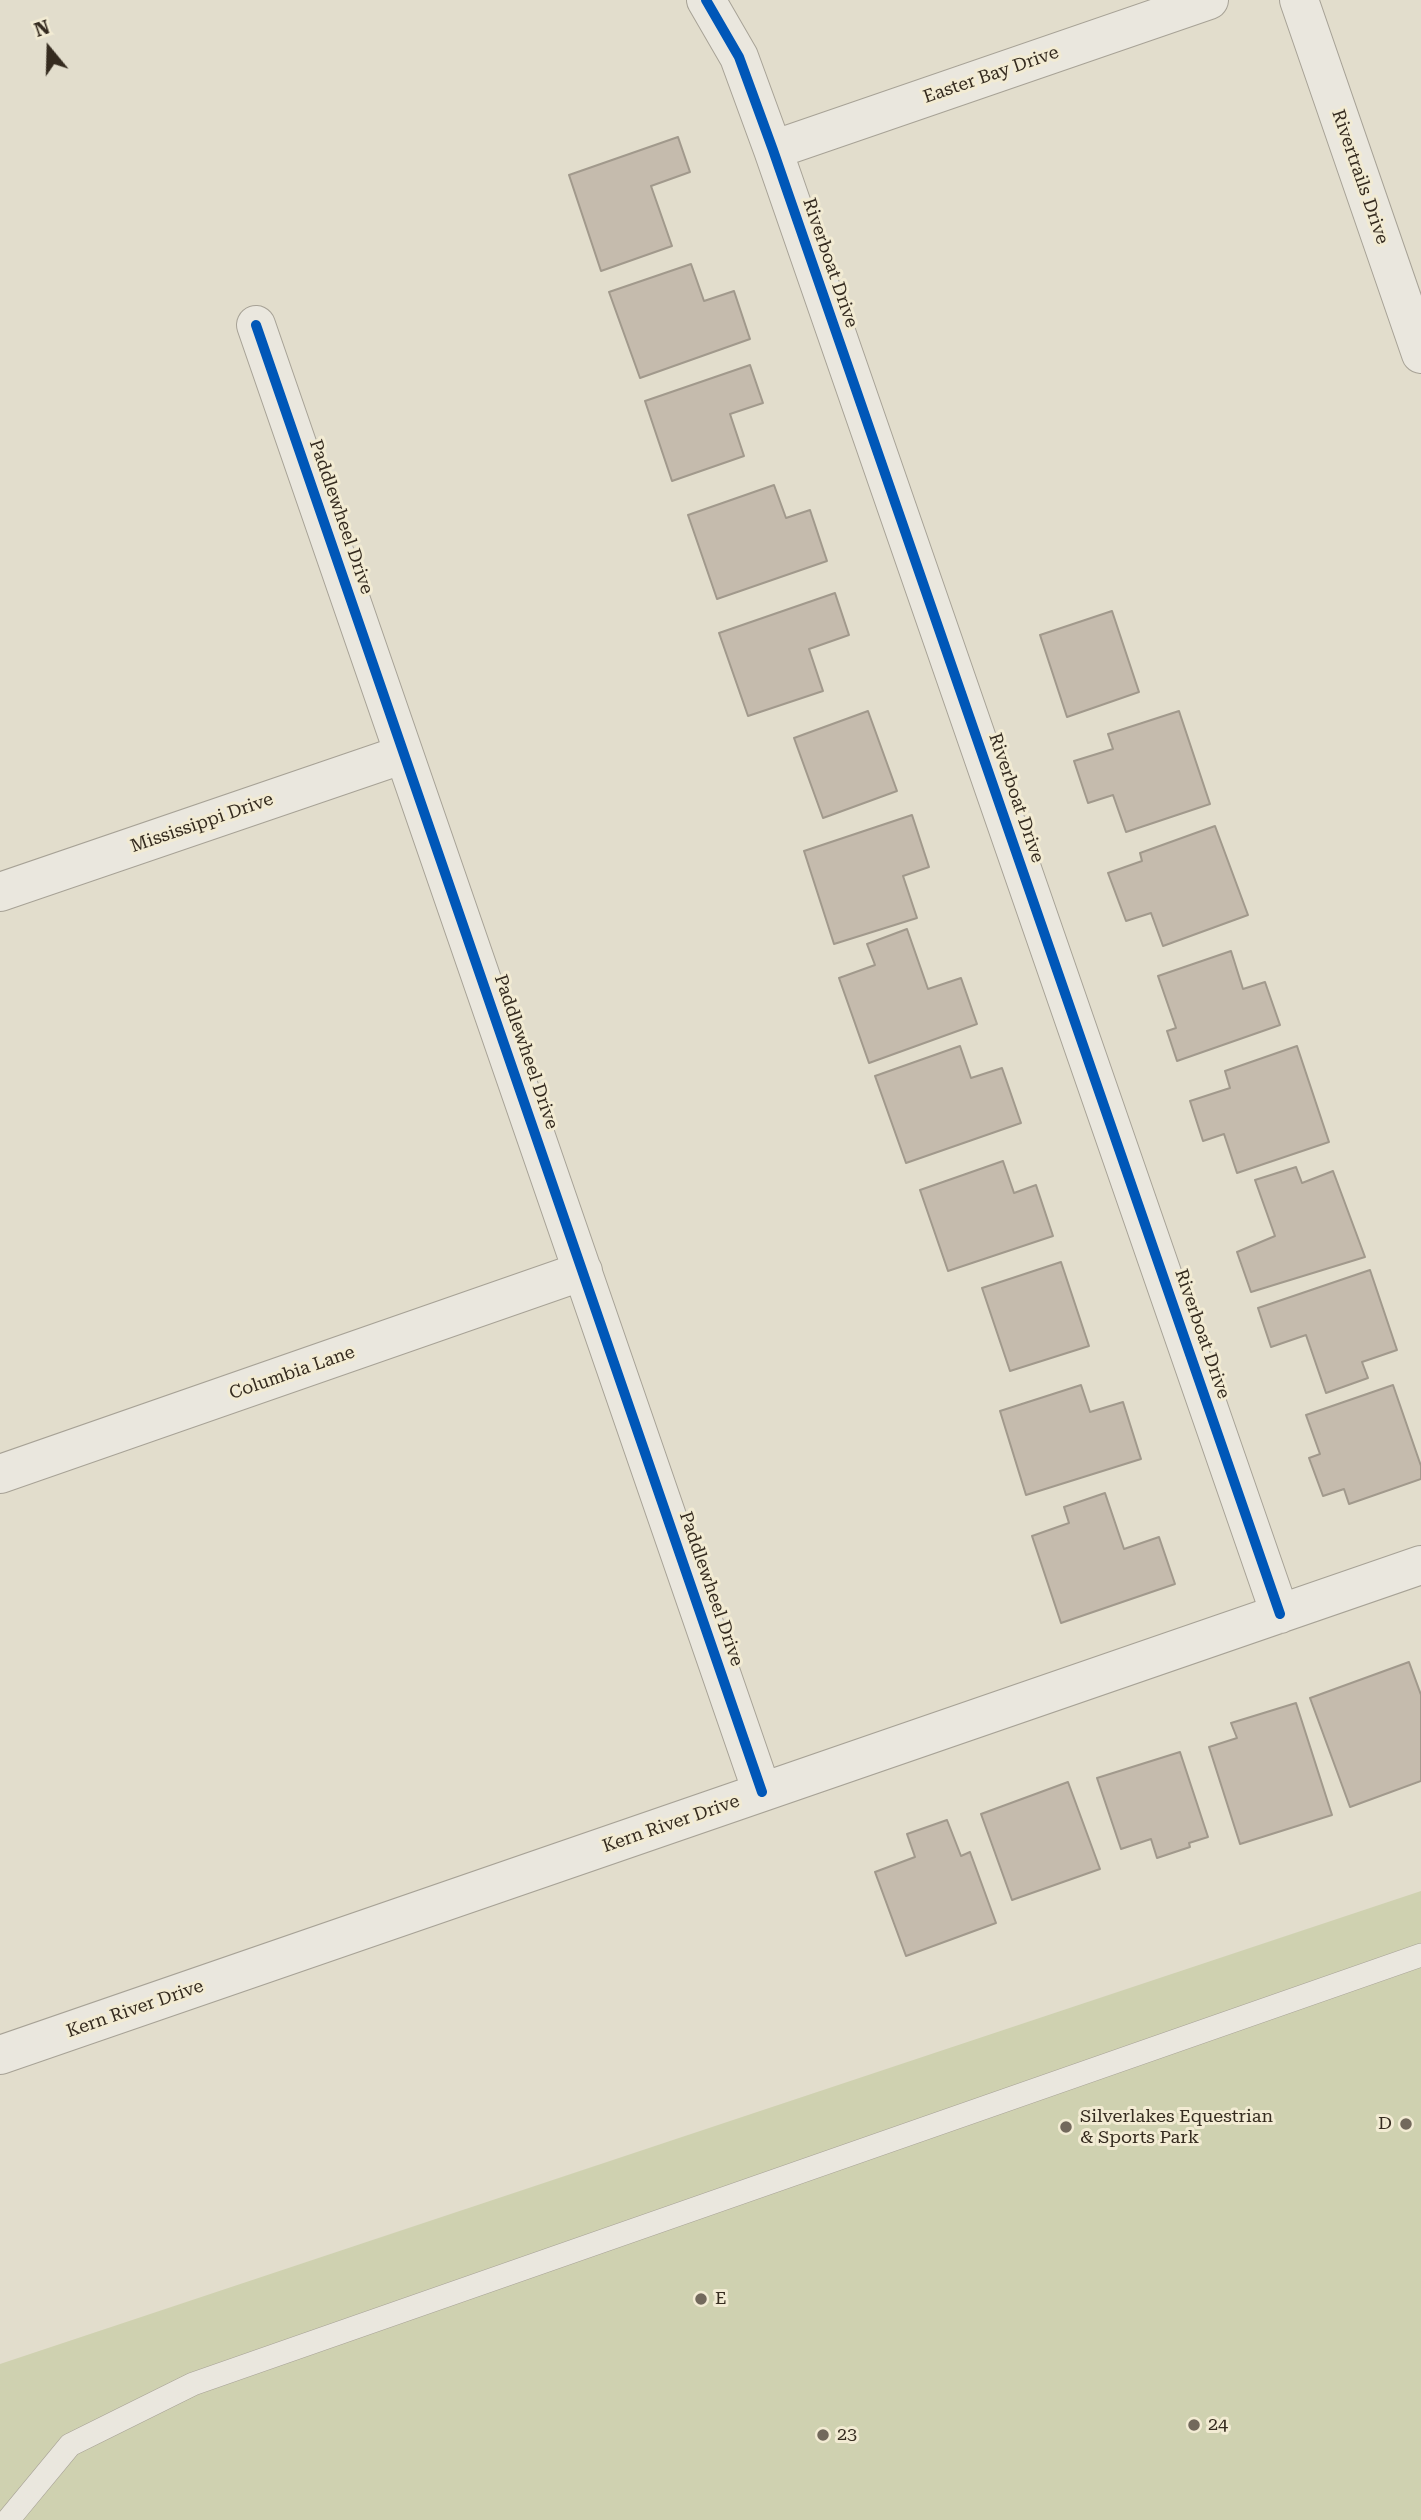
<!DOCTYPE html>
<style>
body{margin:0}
#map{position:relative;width:1421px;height:2520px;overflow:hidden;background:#e2ddcc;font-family:"Roboto Serif",serif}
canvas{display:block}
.north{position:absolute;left:14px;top:14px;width:70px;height:70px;-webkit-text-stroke:5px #f2ebd3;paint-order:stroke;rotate:341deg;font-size:19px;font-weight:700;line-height:28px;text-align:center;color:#352b1f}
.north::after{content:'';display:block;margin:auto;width:24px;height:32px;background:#352b1f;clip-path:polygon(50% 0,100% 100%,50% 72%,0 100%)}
</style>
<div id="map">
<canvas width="1421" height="2520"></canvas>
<div class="north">N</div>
</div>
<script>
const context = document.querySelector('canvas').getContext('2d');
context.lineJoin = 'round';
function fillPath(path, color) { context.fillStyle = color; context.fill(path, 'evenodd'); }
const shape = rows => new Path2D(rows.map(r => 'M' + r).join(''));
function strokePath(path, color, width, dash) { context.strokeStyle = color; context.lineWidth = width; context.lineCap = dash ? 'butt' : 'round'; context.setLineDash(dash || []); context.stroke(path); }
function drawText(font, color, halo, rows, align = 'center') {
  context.font = font + ' "Roboto Serif",serif'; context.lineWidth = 6; context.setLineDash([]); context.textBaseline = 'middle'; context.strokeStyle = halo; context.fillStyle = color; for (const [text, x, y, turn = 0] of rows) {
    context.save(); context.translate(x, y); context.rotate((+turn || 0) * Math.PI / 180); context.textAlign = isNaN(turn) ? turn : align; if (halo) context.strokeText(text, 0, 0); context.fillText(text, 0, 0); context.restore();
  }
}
const green = shape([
 [1421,1891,1421,2520,0,2520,0,2364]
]);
const building = shape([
 [678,137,690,172,651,186,672,246,601,271,569,175,678,137],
 [691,264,704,301,734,291,750,339,640,378,609,292,691,264],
 [750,365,763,403,730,414,744,456,672,481,645,401,750,365],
 [774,485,786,518,810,510,827,561,717,599,688,515,774,485],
 [835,593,849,635,809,649,823,691,748,716,719,633,835,593],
 [1112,611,1139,692,1067,717,1040,635,1112,611],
 [868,711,897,791,823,818,794,738,868,711],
 [1179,711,1210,804,1126,832,1113,795,1088,803,1074,761,1113,749,1108,734,1179,711],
 [912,815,929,867,903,876,917,918,834,944,804,851,912,815],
 [1215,826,1248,915,1163,946,1151,913,1126,921,1108,873,1142,861,1140,853,1215,826],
 [907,929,928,989,961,978,977,1024,869,1063,839,978,875,965,867,944,907,929],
 [1231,951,1243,989,1265,982,1280,1025,1177,1061,1167,1031,1176,1028,1158,976,1231,951],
 [960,1046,971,1078,1002,1068,1021,1123,906,1163,875,1076,960,1046],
 [1297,1046,1329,1142,1237,1173,1224,1134,1203,1141,1190,1101,1230,1088,1225,1071,1297,1046],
 [1003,1161,1014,1193,1036,1185,1053,1236,948,1271,920,1190,1003,1161],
 [1296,1167,1302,1183,1333,1171,1365,1257,1251,1292,1237,1252,1275,1236,1255,1180,1296,1167],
 [1061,1262,1089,1346,1010,1371,982,1288,1061,1262],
 [1370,1270,1397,1350,1362,1362,1368,1378,1326,1393,1306,1335,1271,1347,1258,1308,1370,1270],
 [1081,1385,1090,1412,1123,1402,1141,1459,1026,1495,1000,1411,1081,1385],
 [1393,1385,1421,1466,1421,1479,1349,1504,1344,1489,1323,1496,1309,1458,1320,1454,1306,1415,1393,1385],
 [1105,1493,1124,1549,1159,1537,1175,1584,1061,1623,1032,1536,1069,1523,1064,1507,1105,1493],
 [1409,1662,1421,1695,1421,1781,1350,1807,1310,1698,1409,1662],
 [1296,1703,1332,1815,1240,1844,1209,1747,1237,1738,1231,1723,1296,1703],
 [1180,1752,1208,1837,1189,1843,1190,1847,1157,1858,1151,1839,1121,1849,1097,1778,1180,1752],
 [1068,1782,1100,1869,1012,1900,981,1814,1068,1782],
 [947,1820,961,1856,970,1852,996,1923,906,1956,875,1872,915,1857,907,1834,947,1820]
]);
const service = shape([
 [8,2520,70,2445,193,2384,1421,1955]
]);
const minor = shape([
 [706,0,739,57,773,150,1280,1614],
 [1299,0,1421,354],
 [773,150,1209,0],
 [256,325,762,1792],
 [0,892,404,754],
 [0,1474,583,1271],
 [0,2055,1421,1565]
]);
const cycleway = shape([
 [706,0,739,57,773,150,1280,1614],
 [256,325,762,1792]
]);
const markers = [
 [1406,2124,7,"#72695c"],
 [1066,2127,7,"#72695c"],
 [701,2299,7,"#72695c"],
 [1194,2425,7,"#72695c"],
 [823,2435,7,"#72695c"]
];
const streetNames = [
 ["Easter Bay Drive",991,75,-19],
 ["Rivertrails Drive",1360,177,71],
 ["Riverboat Drive",830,263,71],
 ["Paddlewheel Drive",341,517,71],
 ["Riverboat Drive",1016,798,71],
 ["Mississippi Drive",202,823,-19],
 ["Paddlewheel Drive",526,1052,71],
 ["Riverboat Drive",1202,1334,71],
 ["Columbia Lane",292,1373,-19],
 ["Paddlewheel Drive",711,1589,71],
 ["Kern River Drive",671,1824,-19],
 ["Kern River Drive",135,2009,-19]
];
const poiNames = [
 ["Silverlakes Equestrian",1080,2117],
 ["& Sports Park",1080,2138],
 ["D",1392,2124,"right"],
 ["E",715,2299],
 ["24",1208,2425],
 ["23",837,2435]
];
fillPath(green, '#cfd1b0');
fillPath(building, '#c5bbad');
strokePath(building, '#a1998c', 2);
strokePath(service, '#a7a296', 24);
strokePath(minor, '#a7a296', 40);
strokePath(service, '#eae7de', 23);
strokePath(minor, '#eae7de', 38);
strokePath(cycleway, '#0057b8', 10);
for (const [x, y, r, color] of markers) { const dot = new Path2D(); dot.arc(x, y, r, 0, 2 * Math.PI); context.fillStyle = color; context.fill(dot); strokePath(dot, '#f2ebd3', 2.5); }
drawText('18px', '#352b1f', '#f2ebd3', streetNames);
drawText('18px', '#352b1f', '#f2ebd3', poiNames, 'left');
</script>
